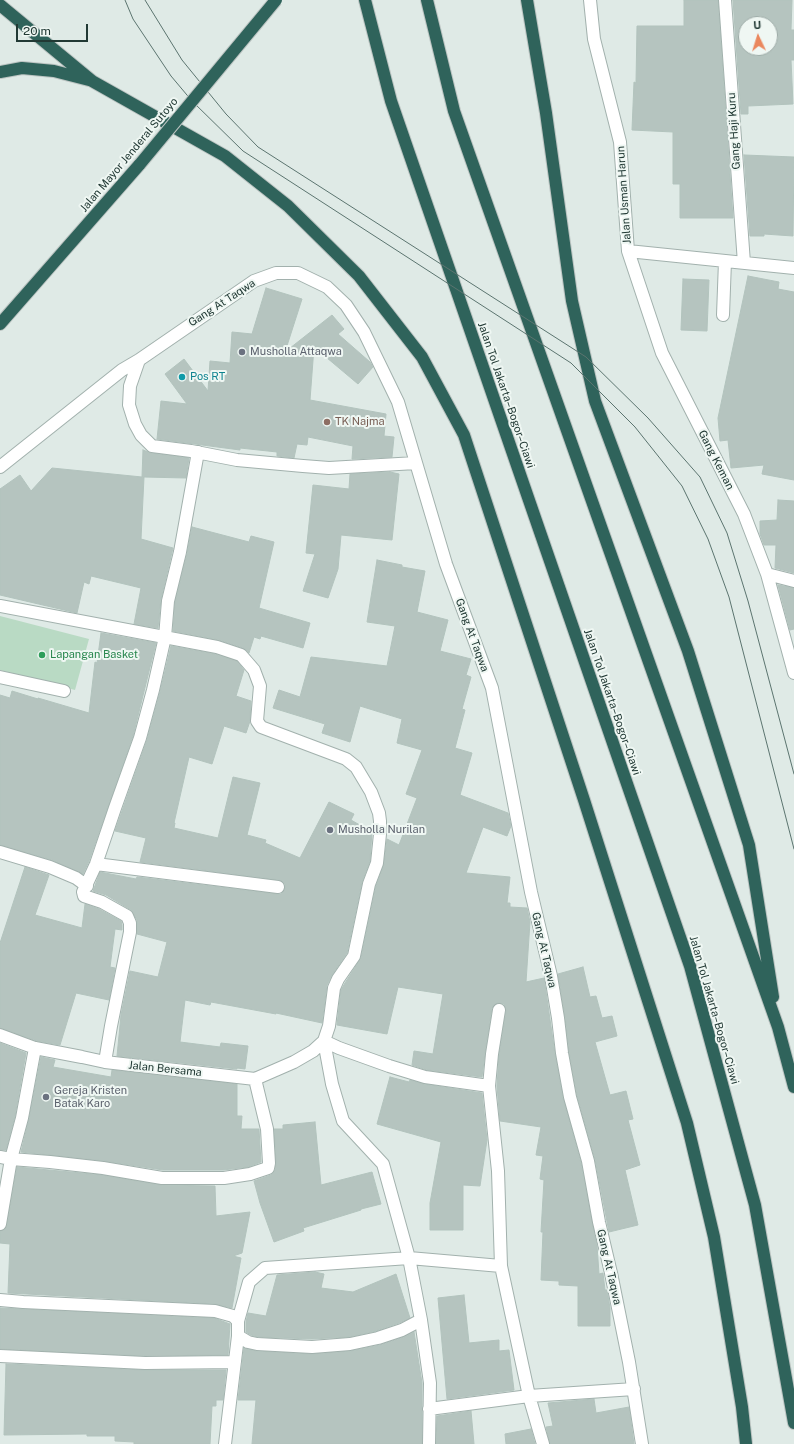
<!DOCTYPE html>
<meta charset="utf-8">
<style>
body{margin:0}
#map{position:relative;width:794px;height:1444px;overflow:hidden;background:#dfeae6;font-family:"Public Sans",sans-serif}
canvas{display:block}
.north{position:absolute;left:738px;top:16px;width:40px;height:40px;box-sizing:border-box;background:#eff7f3;border:1px solid #9daba7;border-radius:50%;rotate:356deg;font-size:11px;font-weight:700;line-height:16px;text-align:center;color:#213934}
.north::after{content:'';display:block;margin:auto;width:14px;height:18px;background:#ea875d;clip-path:polygon(50% 0,100% 100%,50% 72%,0 100%)}
.scale{position:absolute;left:16px;top:24px;width:72px;height:18px;box-sizing:border-box;border:2px solid #213934;border-top:0;padding-left:5px;font-size:12px;line-height:14px;white-space:nowrap;color:#213934;-webkit-text-stroke:3px #eff7f3;paint-order:stroke}
</style>
<div id="map">
<canvas width="794" height="1444"></canvas>
<div class="north">U</div>
<div class="scale">20 m</div>
</div>
<script>
const context = document.querySelector('canvas').getContext('2d');
context.lineJoin = 'round';
function fillPath(path, color) { context.fillStyle = color; context.fill(path, 'evenodd'); }
const shape = rows => new Path2D(rows.map(r => 'M' + r).join(''));
function strokePath(path, color, width, dash) { context.strokeStyle = color; context.lineWidth = width; context.lineCap = dash ? 'butt' : 'round'; context.setLineDash(dash || []); context.stroke(path); }
function drawText(font, color, halo, rows, align = 'center') {
  context.font = font + ' "Public Sans",sans-serif'; context.lineWidth = 4; context.setLineDash([]); context.textBaseline = 'middle'; context.strokeStyle = halo; context.fillStyle = color; for (const [text, x, y, turn = 0] of rows) {
    context.save(); context.translate(x, y); context.rotate((+turn || 0) * Math.PI / 180); context.textAlign = isNaN(turn) ? turn : align; if (halo) context.strokeText(text, 0, 0); context.fillText(text, 0, 0); context.restore();
  }
}
const green = shape([
 [0,616,89,639,75,690,0,670]
]);
const building = shape([
 [684,0,718,0,733,218,680,218,680,184,673,184,673,132,632,130,634,82,636,83,637,26,684,26,684,0],
 [733,0,792,0,791,30,794,30,794,60,791,60,793,104,748,106,748,114,741,114,733,0],
 [746,24,770,24,770,48,746,48,746,24],
 [744,155,794,157,793,236,764,234,764,236,750,236,744,155],
 [748,276,779,282,778,289,794,292,794,480,762,474,764,465,731,468,728,440,720,441,718,418,748,276],
 [683,279,709,280,707,331,681,330,683,279],
 [266,288,302,299,285,352,332,315,344,329,338,334,370,362,373,367,358,384,314,347,310,400,386,414,384,436,394,437,392,457,352,459,353,446,308,437,307,445,297,444,294,458,277,456,277,452,240,448,240,450,157,439,161,401,187,404,165,374,184,359,208,391,210,361,230,363,232,332,252,334,266,288],
 [143,450,151,453,189,458,186,478,144,477,141,539,173,548,161,599,158,628,134,624,141,588,91,576,89,584,84,582,77,613,0,595,0,489,20,475,31,491,52,468,142,477,143,450],
 [390,472,399,474,392,540,341,535,338,569,328,598,303,591,315,554,306,553,313,485,349,489,350,474,390,472],
 [778,500,794,501,794,573,775,568,776,545,764,545,760,534,760,521,777,520,778,500],
 [192,527,249,542,251,536,274,542,259,608,310,623,303,648,261,636,260,639,254,637,249,653,243,648,219,640,173,631,175,602,187,554,192,527],
 [377,560,402,565,402,567,425,571,417,612,448,620,440,651,471,659,466,675,471,677,462,709,465,710,455,748,472,753,460,795,508,813,511,826,507,836,483,827,466,873,510,877,507,903,510,903,510,907,527,908,530,922,526,982,544,978,555,1054,563,1098,581,1163,597,1245,599,1274,603,1273,605,1290,607,1290,610,1308,610,1326,578,1326,578,1286,559,1285,559,1281,541,1280,543,1232,541,1232,544,1180,540,1179,543,1156,536,1155,541,1127,500,1121,497,1086,499,1055,506,1011,504,1004,497,1003,492,1008,485,1053,482,1077,427,1070,412,1065,414,1051,433,1054,443,994,398,987,387,1034,337,1025,341,990,345,983,361,958,376,886,384,864,387,839,399,845,417,798,406,794,422,750,397,743,402,719,360,706,350,742,322,733,325,724,273,708,279,690,300,697,311,657,387,666,395,626,367,622,377,560],
 [778,585,794,588,794,629,790,630,778,585],
 [101,633,156,643,133,736,89,861,83,874,52,860,0,845,0,695,10,698,12,691,38,699,38,698,89,713,95,662,97,663,101,633],
 [171,646,215,654,237,661,244,670,236,696,251,701,250,721,246,733,224,726,212,764,189,757,174,823,175,823,174,828,218,838,233,777,260,783,247,835,266,840,265,843,300,858,329,802,354,814,351,820,372,832,370,861,362,882,347,953,332,975,327,985,322,1023,276,1013,276,1014,211,1002,210,1005,185,1000,180,1042,220,1047,221,1043,248,1046,245,1069,237,1068,237,1069,117,1056,121,1015,130,971,158,977,167,942,137,934,137,920,131,910,106,895,93,891,100,872,136,879,137,877,277,894,281,894,285,888,285,884,279,880,140,862,146,838,115,831,147,740,160,692,171,646],
 [25,867,49,875,35,915,82,928,85,904,99,909,121,921,122,925,122,930,115,929,110,967,115,968,109,1000,76,993,60,1045,37,1041,0,1028,0,943,25,867],
 [583,967,590,997,596,996,602,1018,612,1016,617,1036,595,1042,610,1095,626,1091,633,1119,628,1120,640,1165,625,1170,638,1225,609,1232,595,1159,577,1095,569,1052,565,1017,558,974,583,967],
 [0,1043,26,1053,15,1116,6,1150,0,1150,0,1043],
 [41,1057,55,1060,53,1067,111,1077,112,1070,237,1084,237,1116,242,1116,241,1129,259,1129,261,1162,248,1167,223,1170,163,1170,104,1161,21,1152,29,1119,41,1057],
 [390,1077,409,1082,410,1080,424,1084,482,1093,487,1140,480,1186,463,1185,463,1230,430,1230,430,1203,441,1142,377,1124,390,1077],
 [315,1122,321,1185,372,1172,381,1204,361,1209,361,1210,303,1228,304,1231,274,1242,260,1203,254,1181,271,1175,275,1170,276,1163,274,1129,283,1129,283,1125,315,1122],
 [17,1167,102,1175,161,1185,215,1186,216,1216,250,1212,242,1253,233,1256,241,1258,232,1308,215,1304,8,1293,10,1244,0,1243,0,1231,5,1229,7,1225,17,1167],
 [315,1272,324,1274,321,1288,353,1292,396,1274,410,1318,399,1323,376,1331,349,1337,312,1339,258,1337,251,1335,246,1332,246,1322,248,1313,266,1316,277,1275,315,1272],
 [464,1295,469,1343,499,1340,499,1351,509,1350,514,1390,447,1399,438,1298,464,1295],
 [0,1308,214,1318,230,1324,228,1355,145,1356,0,1349,0,1308],
 [414,1332,422,1383,422,1444,252,1444,256,1400,238,1400,244,1348,256,1351,312,1354,351,1351,380,1345,404,1337,414,1332],
 [6,1364,145,1370,226,1370,223,1400,216,1400,216,1406,212,1406,210,1444,134,1444,134,1442,115,1441,115,1436,87,1436,87,1434,4,1435,6,1364],
 [594,1399,596,1413,629,1407,634,1444,550,1444,546,1427,553,1426,548,1403,594,1399],
 [471,1411,474,1444,436,1444,437,1416,471,1411],
 [531,1429,535,1444,506,1444,505,1434,531,1429]
]);
const street = shape([
 [590,0,594,39,620,142,628,251,662,353,744,514,767,574,794,673],
 [725,0,744,263],
 [628,251,794,268],
 [723,315,725,261],
 [139,360,130,386,129,405,135,424,141,435,152,446,191,451,237,460,303,466,329,468,416,463],
 [0,467,122,370,139,360,254,281,276,273,298,273,327,287,346,305,364,332,398,402,446,564,492,688,531,892,551,976,558,1018,562,1053,570,1097,588,1161,599,1222,611,1273,629,1362,642,1444],
 [767,574,794,581],
 [0,606,217,647,241,655,254,670,260,686,257,721,261,727,346,759,356,767,371,792,379,813,380,821,380,834,377,863,369,884,354,956,338,979,334,988,329,1026,324,1041,332,1084,343,1121,383,1164,409,1258,421,1320,430,1383,429,1444],
 [0,677,64,691],
 [0,852,50,867,76,878,87,886],
 [96,864,278,887],
 [0,1035,35,1048,82,1057,105,1062,255,1079,294,1062,313,1051,324,1041],
 [324,1041,339,1048,389,1066,425,1077,489,1086,492,1054,499,1010],
 [105,1062,111,1026,130,932,130,923,127,916,102,902,84,896,83,892,96,864,115,808,140,738,153,690,165,637,168,601,180,552,198,452],
 [489,1086,498,1171,501,1266,529,1396,543,1444],
 [0,1157,11,1159,50,1162,103,1168,162,1178,224,1178,250,1174,268,1168,269,1163,267,1129,255,1079],
 [0,1224,11,1159,22,1118,35,1048],
 [0,1300,23,1302,215,1311,233,1316,238,1321,238,1336,225,1444],
 [238,1321,249,1282,265,1268,409,1258,501,1266],
 [238,1336,248,1342,257,1344,312,1347,350,1344,378,1338,402,1330,421,1320],
 [0,1356,145,1363,235,1362],
 [429,1409,529,1396,634,1389]
]);
const highway = shape([
 [365,0,391,101,690,966,755,1205,794,1423],
 [427,0,454,111,778,1027,794,1087],
 [527,0,546,113,572,301,595,401,688,651,749,845,773,997],
 [0,5,92,81,225,156,288,206,359,276,422,357,464,435,584,800,687,1123,714,1237,742,1407,746,1444],
 [0,72,22,68,54,71,89,80],
 [0,324,140,164]
]);
const tram = shape([
 [125,0,133,19,171,76,192,101,243,151,571,363,635,427,682,486,708,539,729,597,794,849],
 [145,0,182,60,226,114,258,147,586,357,648,418,700,477,727,533,748,601,794,774]
]);
const highwayBridge = shape([
 [140,164,276,0]
]);
const markers = [
 [242,352,4,"#6b7280"],
 [182,377,4,"#0f9aa8"],
 [327,422,4,"#8d6e63"],
 [42,655,4,"#2e9e5b"],
 [330,830,4,"#6b7280"],
 [46,1097,4,"#6b7280"]
];
const streetNames = [
 ["Gang Haji Kuru",734,131,-94],
 ["Jalan Mayor Jenderal Sutoyo",129,155,-50],
 ["Jalan Usman Harun",624,195,-94],
 ["Gang At Taqwa",222,303,-33],
 ["Jalan Tol Jakarta–Bogor–Ciawi",506,395,71],
 ["Gang Keman",716,460,63],
 ["Gang At Taqwa",472,635,70],
 ["Jalan Tol Jakarta–Bogor–Ciawi",612,702,71],
 ["Gang At Taqwa",544,950,77],
 ["Jalan Tol Jakarta–Bogor–Ciawi",714,1010,74],
 ["Jalan Bersama",165,1069,6],
 ["Gang At Taqwa",609,1267,77]
];
const worshipNames = [
 ["Musholla Attaqwa",250,352],
 ["Musholla Nurilan",338,830],
 ["Gereja Kristen",54,1091],
 ["Batak Karo",54,1104]
];
const cultureNames = [
 ["Pos RT",190,377]
];
const educationNames = [
 ["TK Najma",335,422]
];
const leisureNames = [
 ["Lapangan Basket",50,655]
];
fillPath(green, '#b9dac4');
fillPath(building, '#b5c4bf');
strokePath(building, '#b2c3bd', 1);
strokePath(street, '#a2b1ad', 14);
strokePath(highway, '#bcc4c2', 14);
strokePath(street, '#fff', 12);
strokePath(highway, '#2f635b', 12);
strokePath(tram, '#5b746f', 1);
strokePath(highwayBridge, '#bcc4c2', 14, []);
strokePath(highwayBridge, '#2f635b', 12);
for (const [x, y, r, color] of markers) { const dot = new Path2D(); dot.arc(x, y, r, 0, 2 * Math.PI); context.fillStyle = color; context.fill(dot); strokePath(dot, '#eff7f3', 1.5); }
drawText('11px', '#213934', '#eff7f3', streetNames);
drawText('11px', '#5b616d', '#eff7f3', worshipNames, 'left');
drawText('11px', '#0d838f', '#eff7f3', cultureNames, 'left');
drawText('11px', '#785e54', '#eff7f3', educationNames, 'left');
drawText('11px', '#27864d', '#eff7f3', leisureNames, 'left');
</script>
